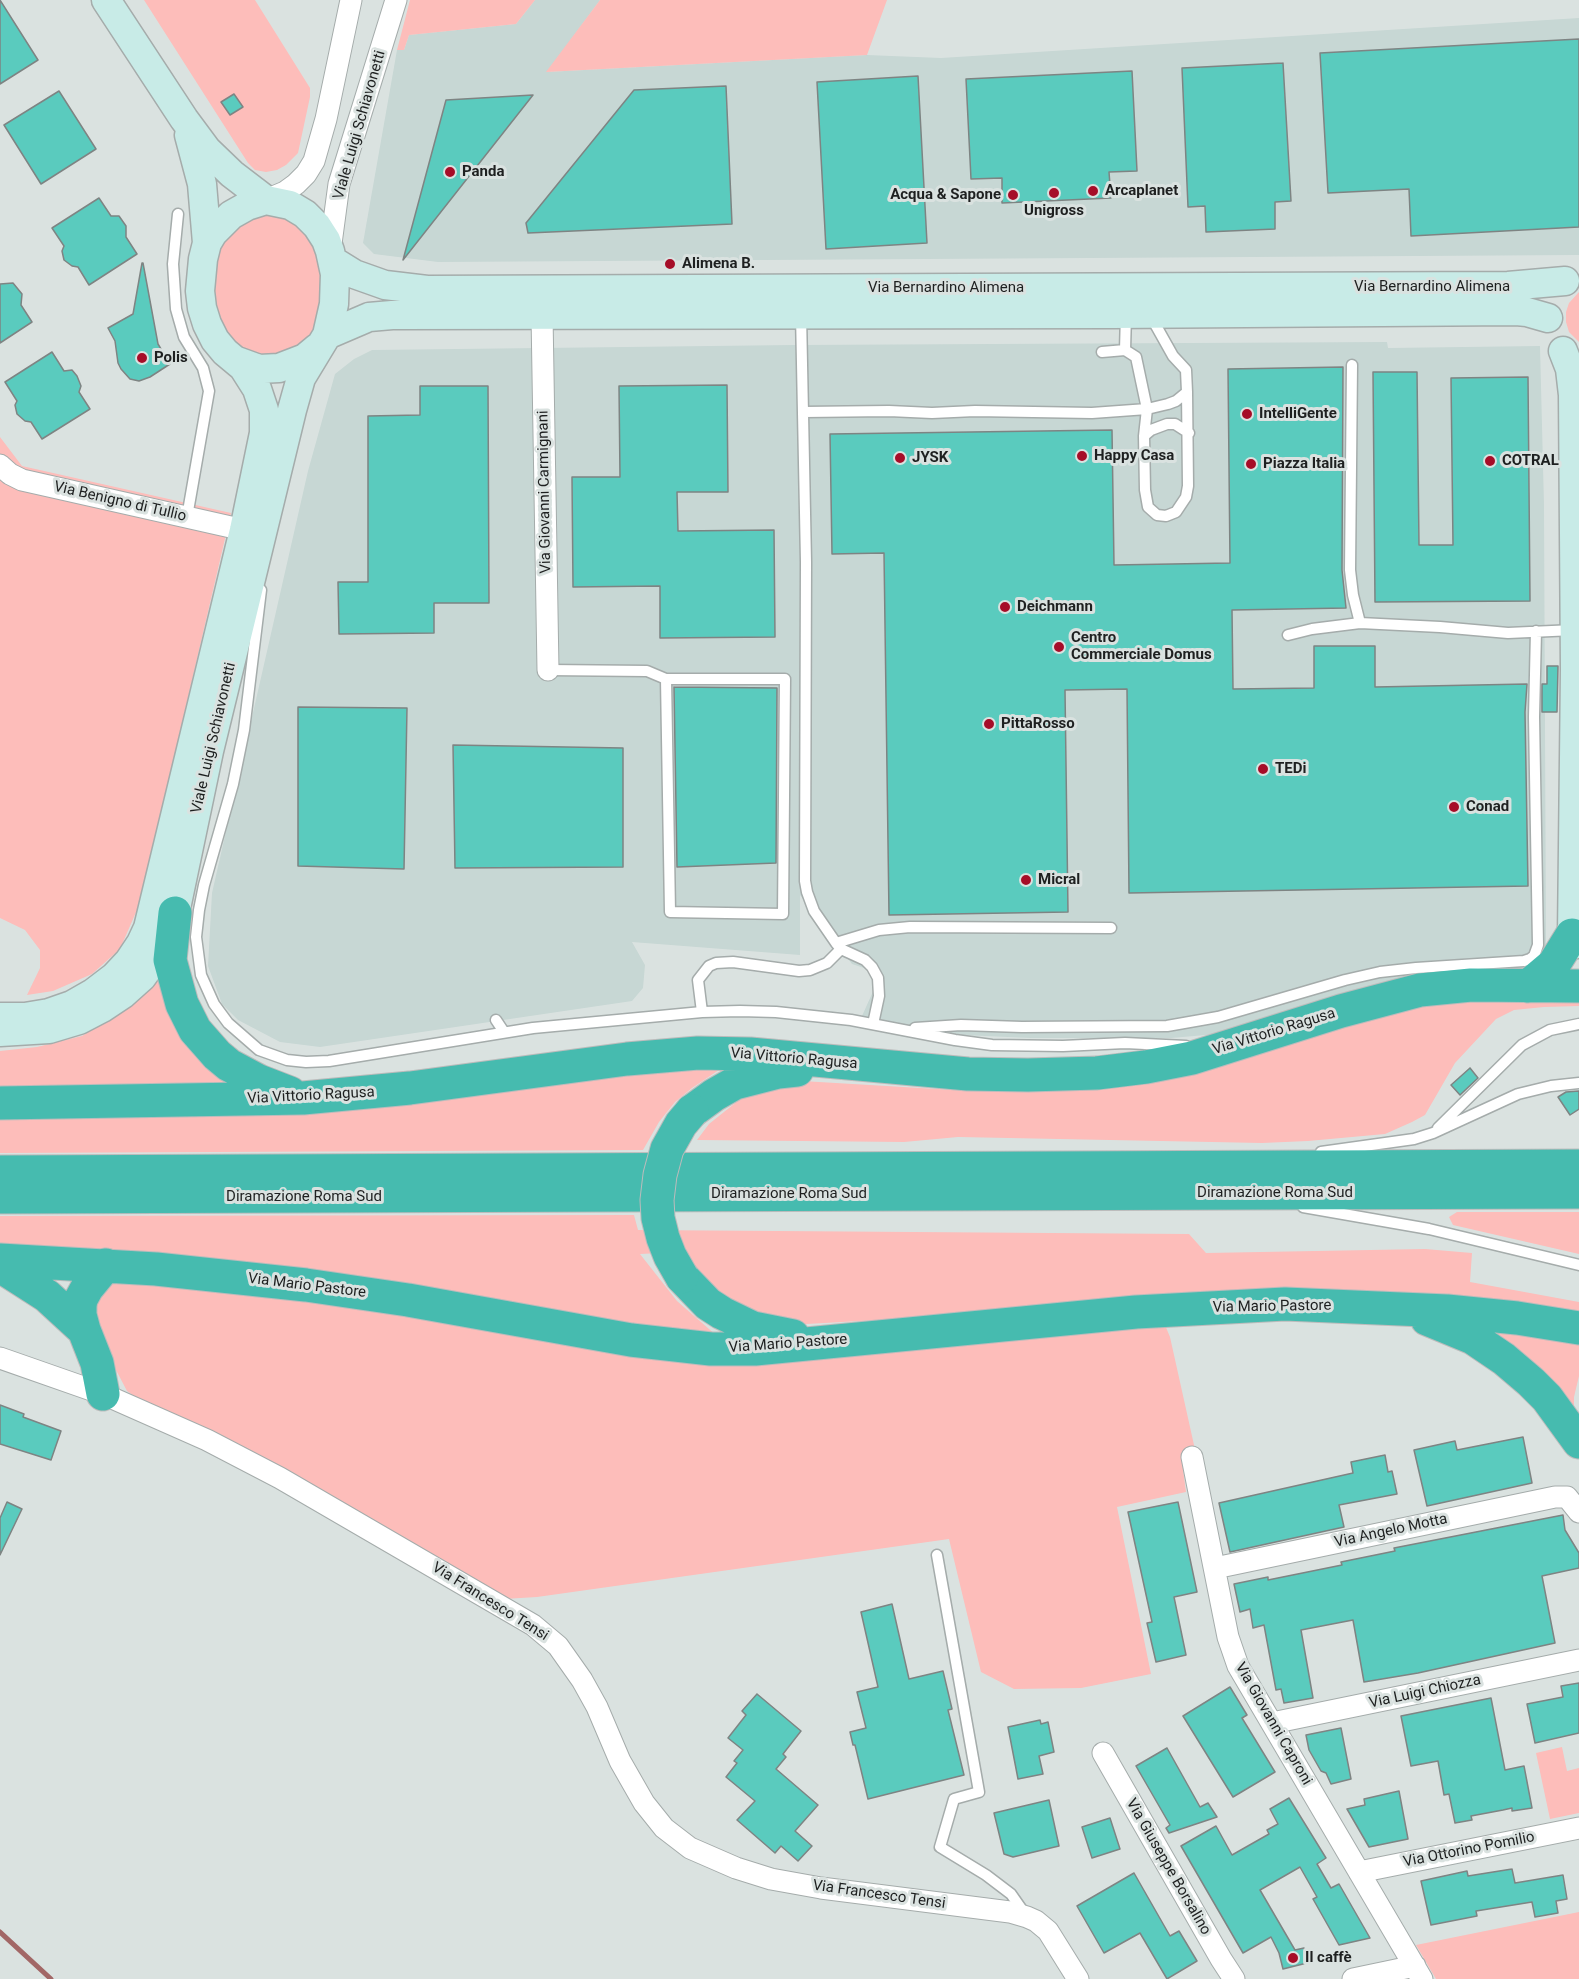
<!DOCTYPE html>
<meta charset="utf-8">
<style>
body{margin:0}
canvas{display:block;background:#dae2e0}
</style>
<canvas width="1579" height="1979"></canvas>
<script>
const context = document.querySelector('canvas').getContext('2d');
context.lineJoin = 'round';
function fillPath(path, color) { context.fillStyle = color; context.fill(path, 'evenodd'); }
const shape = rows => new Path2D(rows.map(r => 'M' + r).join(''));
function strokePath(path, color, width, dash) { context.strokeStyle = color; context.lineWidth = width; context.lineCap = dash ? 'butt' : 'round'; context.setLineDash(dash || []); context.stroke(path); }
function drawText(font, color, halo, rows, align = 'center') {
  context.font = font + ' Roboto,sans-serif'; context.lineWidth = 6; context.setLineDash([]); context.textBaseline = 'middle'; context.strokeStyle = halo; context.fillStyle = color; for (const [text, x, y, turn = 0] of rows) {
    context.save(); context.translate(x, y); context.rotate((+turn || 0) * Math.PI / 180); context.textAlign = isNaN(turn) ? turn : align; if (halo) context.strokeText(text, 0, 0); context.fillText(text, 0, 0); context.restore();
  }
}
const built = shape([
 [535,0,600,0,547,72,867,55,941,58,1579,18,1579,255,438,262,374,254,363,243,397,50,404,50,409,35,516,24],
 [1387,342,1388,348,1540,346,1544,505,1546,944,1543,955,1526,971,1229,1033,1171,1038,1031,1038,962,1035,862,1016,875,987,872,974,864,968,852,964,800,895,800,955,632,942,645,965,643,988,632,1001,320,1047,280,1042,238,1020,222,1004,208,966,212,893,308,471,335,374,354,359,372,350,794,345]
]);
const green = shape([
 [144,0,255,0,310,88,310,97,298,153,286,165,277,170,266,172,255,170,248,163],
 [410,0,535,0,516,24,409,35,404,50,397,50],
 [600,0,887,0,867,55,546,72],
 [262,209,307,227,325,275,316,333,288,354,257,356,235,344,222,324,215,303,214,282,219,249,228,230],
 [1579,292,1579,342,1569,332,1566,322,1566,312,1569,303],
 [0,437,22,466,231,513,140,903,120,949,92,974,53,991,27,995,40,968,40,950,25,930,0,918],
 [165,971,237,1083,0,1086,0,1051,37,1047,82,1036,119,1012],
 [1579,996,1579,1006,1544,1007,1514,1010,1496,1019,1455,1063,1425,1115,1412,1122,1385,1134,1308,1141,1262,1143,958,1137,904,1142,697,1140,709,1124,744,1096,802,1081,971,1091,1050,1091,1202,1072,1246,1059,1340,1027,1428,1002],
 [722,1068,692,1088,675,1102,659,1122,643,1150,0,1153,0,1113,600,1072],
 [1457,1212,1579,1212,1579,1254,1453,1225,1449,1217],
 [634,1215,638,1230,1189,1234,1206,1253,1425,1249,1472,1253,1470,1282,1579,1302,1579,1321,1036,1311,789,1325,760,1322,716,1295,683,1252,640,1254,677,1301,717,1336,0,1251,0,1216],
 [114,1279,456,1318,690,1360,1165,1325,1170,1337,1196,1454,1181,1454,1186,1492,1117,1507,1151,1674,1081,1688,1014,1689,981,1672,949,1539,537,1597,504,1599,147,1405,127,1391,93,1326,99,1281],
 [1488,1330,1579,1345,1579,1376,1574,1397,1574,1416],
 [1562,1747,1567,1771,1579,1768,1579,1813,1550,1819,1536,1753],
 [1579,1912,1579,1979,1436,1979,1416,1945]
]);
const stream = shape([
 [0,1932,51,1979]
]);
const building = shape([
 [0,0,38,60,0,84,0,0],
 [1579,39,1579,227,1411,236,1409,189,1328,193,1320,53,1579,39],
 [1283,63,1291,201,1275,202,1275,229,1206,232,1205,206,1188,207,1182,68,1283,63],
 [1132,71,1137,171,1109,172,1111,198,1002,203,1002,178,971,179,966,79,1132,71],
 [918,76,927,243,826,249,817,82,918,76],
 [726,86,732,224,528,233,526,223,634,90,726,86],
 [59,91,96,149,41,184,4,125,59,91],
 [234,94,243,107,230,115,221,102,234,94],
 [533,95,403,260,446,100,533,95],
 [99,198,111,216,119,216,126,226,126,237,137,254,89,285,78,267,72,266,64,260,62,251,64,246,52,228,99,198],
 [142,263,143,263,158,344,170,364,150,377,139,381,130,379,121,369,118,363,115,341,108,328,133,314,142,263],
 [13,283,22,294,21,305,32,322,0,343,0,284,13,283],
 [52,352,64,371,72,370,77,376,81,386,79,392,90,409,42,439,31,422,25,421,17,414,15,405,17,401,5,382,52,352],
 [1343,367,1342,570,1346,608,1232,610,1233,689,1314,688,1314,646,1375,646,1375,687,1527,684,1525,712,1528,886,1129,893,1127,689,1065,690,1068,912,889,915,884,553,832,554,830,434,1112,430,1114,565,1230,563,1228,369,1343,367],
 [1373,372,1417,372,1419,545,1453,545,1451,378,1528,377,1530,601,1375,602,1373,372],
 [727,385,728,492,677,492,678,531,774,530,775,637,660,638,660,586,573,587,572,477,620,477,619,386,727,385],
 [420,386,488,386,489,603,434,603,434,633,339,634,338,582,368,582,368,416,420,415,420,386],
 [1547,666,1558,666,1557,712,1542,712,1542,684,1547,684,1547,666],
 [674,687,777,688,776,863,677,867,674,687],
 [298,707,407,708,404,869,298,866,298,707],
 [453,745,623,748,623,867,455,868,453,745],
 [1470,1068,1478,1078,1460,1095,1451,1085,1470,1068],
 [1579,1091,1579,1109,1570,1115,1558,1097,1566,1092,1579,1091],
 [0,1405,24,1414,23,1417,61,1431,51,1460,0,1444,0,1405],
 [1523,1437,1532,1483,1427,1506,1414,1450,1455,1441,1457,1450,1523,1437],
 [1385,1455,1388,1472,1392,1471,1397,1494,1339,1505,1344,1527,1230,1552,1219,1503,1353,1473,1351,1462,1385,1455],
 [7,1502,22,1509,0,1555,0,1518,7,1502],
 [1178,1502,1197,1592,1174,1597,1186,1655,1156,1662,1147,1623,1152,1622,1128,1512,1178,1502],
 [1563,1515,1565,1530,1579,1553,1579,1568,1542,1576,1555,1643,1418,1673,1364,1682,1353,1620,1301,1630,1313,1698,1284,1703,1281,1689,1276,1690,1264,1625,1253,1628,1250,1609,1240,1612,1234,1584,1268,1577,1268,1580,1342,1565,1341,1562,1395,1551,1394,1548,1563,1515],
 [892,1604,909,1679,943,1671,952,1709,948,1710,964,1775,868,1799,855,1745,853,1745,850,1732,866,1728,857,1692,878,1687,861,1612,892,1604],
 [1579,1683,1579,1733,1535,1743,1527,1704,1563,1697,1561,1686,1579,1683],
 [1230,1687,1247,1715,1242,1718,1275,1772,1233,1797,1183,1716,1230,1687],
 [757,1694,801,1731,783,1754,786,1757,776,1769,818,1805,795,1831,812,1846,798,1861,781,1846,775,1853,737,1820,755,1801,726,1777,737,1763,734,1761,743,1750,728,1738,746,1715,742,1711,757,1694],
 [1491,1698,1505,1770,1524,1766,1532,1808,1512,1811,1512,1808,1503,1810,1471,1816,1472,1820,1455,1823,1449,1794,1444,1795,1438,1761,1411,1766,1401,1716,1491,1698],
 [1040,1720,1041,1724,1048,1722,1054,1752,1039,1756,1043,1774,1018,1779,1008,1727,1040,1720],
 [1341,1728,1351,1779,1331,1784,1326,1773,1321,1771,1309,1750,1306,1735,1341,1728],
 [1167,1748,1200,1807,1208,1803,1217,1817,1169,1833,1166,1828,1170,1825,1136,1766,1167,1748],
 [1399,1791,1408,1839,1369,1847,1347,1809,1365,1805,1364,1799,1399,1791],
 [1289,1798,1326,1858,1317,1864,1331,1888,1339,1884,1370,1938,1339,1945,1313,1899,1317,1897,1300,1867,1260,1890,1295,1950,1304,1948,1307,1963,1283,1969,1279,1953,1271,1937,1243,1953,1181,1846,1216,1826,1232,1855,1269,1834,1267,1830,1278,1824,1270,1809,1289,1798],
 [1049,1800,1059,1846,1013,1857,1004,1854,994,1813,1049,1800],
 [1110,1818,1120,1849,1092,1858,1082,1827,1110,1818],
 [1512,1869,1515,1883,1563,1875,1567,1899,1556,1901,1558,1913,1535,1917,1532,1902,1476,1911,1477,1916,1431,1925,1421,1881,1467,1871,1468,1876,1512,1869],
 [1134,1873,1170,1936,1179,1931,1197,1961,1167,1979,1140,1933,1104,1953,1077,1906,1134,1873]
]);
const lane = shape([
 [178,214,173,264,176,309,184,337,203,368,209,391,187,517],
 [801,314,806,562,805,881,807,892,814,911,836,943,841,949,865,960,872,967,878,978,879,996,873,1024],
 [1125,350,1126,314],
 [1102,352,1125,350,1136,357,1147,409,1144,436,1145,490,1148,507,1157,515,1166,516,1176,512,1186,497,1188,486,1187,392],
 [1352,365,1350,570,1353,595,1360,623],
 [804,412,889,411,932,413,975,411,1092,413,1147,409,1168,404,1176,401,1187,392,1186,370,1173,356,1150,315],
 [1144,436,1151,430,1167,424,1175,424,1189,433],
 [261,590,244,730,233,784,204,885,199,910,196,937,201,975,214,1004,228,1023,259,1050,287,1060,306,1062,329,1061,533,1028,702,1012,740,1011,776,1012,851,1020,955,1040,992,1045,1063,1046,1125,1043,1186,1046],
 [1288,635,1312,629,1360,623,1440,627,1508,633,1574,630],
 [548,670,647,671,666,679,785,679,783,914,670,912,666,679],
 [836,943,879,930,910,927,1111,928],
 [702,1012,698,980,709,966,716,963,733,962,799,971,810,970,827,963,841,949],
 [496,1020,504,1032],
 [915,1028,961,1025,1022,1027,1167,1026,1218,1017,1345,980,1380,972,1416,968,1524,961,1530,959,1534,956,1538,945,1534,717,1536,631],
 [1438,1128,1522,1045,1550,1030,1579,1024],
 [1321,1152,1414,1139,1433,1133,1518,1094,1551,1086,1579,1083],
 [1303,1207,1429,1229,1579,1265],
 [937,1555,979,1792,954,1799,940,1847,986,1875,1011,1894,1025,1914]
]);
const street = shape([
 [266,200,285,192,296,184,306,174,314,161,326,119,351,0],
 [330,251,339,184,396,0],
 [542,315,548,670],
 [0,465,10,474,22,480,244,530],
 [0,1358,103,1394,207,1440,280,1478,533,1625,558,1646,582,1680,597,1707,620,1761,644,1803,664,1828,690,1848,736,1868,771,1879,821,1888,1010,1912,1027,1917,1036,1921,1048,1931,1078,1979],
 [1192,1457,1228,1637,1238,1666,1422,1979],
 [1215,1568,1555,1497,1567,1497,1579,1512],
 [1272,1723,1579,1660],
 [1103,1753,1221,1959,1234,1979],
 [1359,1872,1579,1828],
 [1353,1979,1415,1966]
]);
const secondary = shape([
 [106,0,184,119,207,150,232,174,266,200],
 [189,135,202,184,207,243],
 [333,261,354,274,385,285,427,290,1508,286,1565,281],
 [327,335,369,317,392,315,1112,314,1516,311,1527,312,1548,318],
 [1563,351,1570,369,1573,395,1575,670,1572,935,1579,944],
 [237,361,259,369,279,368,305,358,317,348],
 [0,1017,25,1017,49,1013,72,1005,93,993,114,977,129,961,141,943,148,928,244,530,264,433,264,410,257,389,243,367,225,352,215,340,207,324,202,308,200,291,203,259,207,243,213,233,231,215,247,206,266,200,290,205,305,214,317,226,326,240,330,251,335,274,334,304,327,335,301,378,292,410,209,751,175,913,167,937,155,959,142,977,123,994,102,1008,79,1020,49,1029,0,1032]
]);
const highway = shape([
 [175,913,170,960,182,1004,195,1030,217,1055,229,1065,259,1081,290,1093],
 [1528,986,1554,964,1572,935],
 [0,1103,303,1098,410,1088,627,1059,698,1053,750,1054,968,1074,1028,1075,1097,1073,1146,1067,1192,1058,1341,1011,1420,990,1471,985,1579,986],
 [692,1111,714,1095,735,1083,778,1072,797,1070],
 [0,1172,1579,1166],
 [0,1197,1579,1192],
 [0,1260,156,1269,306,1285,408,1300,631,1340,711,1349,755,1349,1136,1312,1285,1304,1447,1311,1517,1318,1579,1328],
 [0,1266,47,1296,84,1330],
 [682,1277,708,1304,722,1313,753,1328,793,1336],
 [1427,1319,1473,1338,1504,1359,1531,1382,1547,1398,1579,1442],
 [103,1394,97,1363,84,1330,80,1315,80,1306,81,1299,87,1288,106,1265]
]);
const highwayBridge = shape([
 [682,1277,670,1256,663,1238,658,1218,657,1200,660,1175,667,1149,681,1124,692,1111]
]);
const markers = [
 [450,172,6,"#a60d28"],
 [1093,191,6,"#a60d28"],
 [1054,193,6,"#a60d28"],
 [1013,195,6,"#a60d28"],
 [670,264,6,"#a60d28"],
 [142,358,6,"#a60d28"],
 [1247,414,6,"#a60d28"],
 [1082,456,6,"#a60d28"],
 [900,458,6,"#a60d28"],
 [1490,461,6,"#a60d28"],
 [1251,464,6,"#a60d28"],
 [1005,607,6,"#a60d28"],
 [1059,647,6,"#a60d28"],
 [989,724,6,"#a60d28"],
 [1263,769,6,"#a60d28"],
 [1454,807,6,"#a60d28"],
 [1026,880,6,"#a60d28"],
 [1293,1958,6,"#a60d28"]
];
const streetNames = [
 ["Viale Luigi Schiavonetti",360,125,-74],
 ["Via Bernardino Alimena",1432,287],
 ["Via Bernardino Alimena",946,288],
 ["Via Giovanni Carmignani",545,492,-91],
 ["Via Benigno di Tullio",120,502,13],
 ["Viale Luigi Schiavonetti",214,738,-77],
 ["Via Vittorio Ragusa",1274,1032,-17],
 ["Via Vittorio Ragusa",794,1059,5],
 ["Via Vittorio Ragusa",311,1096,-3],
 ["Diramazione Roma Sud",1275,1193],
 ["Diramazione Roma Sud",789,1194],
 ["Diramazione Roma Sud",304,1197],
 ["Via Mario Pastore",307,1286,7],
 ["Via Mario Pastore",1272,1307,-1],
 ["Via Mario Pastore",788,1344,-4],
 ["Via Angelo Motta",1391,1531,-12],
 ["Via Francesco Tensi",490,1602,32],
 ["Via Luigi Chiozza",1425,1692,-12],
 ["Via Giovanni Caproni",1273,1724,60],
 ["Via Ottorino Pomilio",1469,1850,-11],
 ["Via Giuseppe Borsalino",1168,1867,60],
 ["Via Francesco Tensi",879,1895,8]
];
const poiNames = [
 ["Panda",462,172],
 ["Arcaplanet",1105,191],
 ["Acqua & Sapone",1001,195,"right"],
 ["Unigross",1054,211,"center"],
 ["Alimena B.",682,264],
 ["Polis",154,358],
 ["IntelliGente",1259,414],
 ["Happy Casa",1094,456],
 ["JYSK",912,458],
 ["COTRAL",1502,461],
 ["Piazza Italia",1263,464],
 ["Deichmann",1017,607],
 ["Centro",1071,638],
 ["Commerciale Domus",1071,655],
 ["PittaRosso",1001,724],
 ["TEDi",1275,769],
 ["Conad",1466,807],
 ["Micral",1038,880],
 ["Il caffè",1305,1958]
];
fillPath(built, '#c7d7d4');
fillPath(green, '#fdbdba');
strokePath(stream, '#a26766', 5);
fillPath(building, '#5acbbe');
strokePath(building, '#7e8483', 1.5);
strokePath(lane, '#a5acab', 13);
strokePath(street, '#a5acab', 23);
strokePath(secondary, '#a5acab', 31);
strokePath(highway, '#bcbcbc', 35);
strokePath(lane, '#fff', 10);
strokePath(street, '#fff', 21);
strokePath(secondary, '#c8ebe7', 28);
strokePath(highway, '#46bbaf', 33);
strokePath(highwayBridge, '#bcbcbc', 35, []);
strokePath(highwayBridge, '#46bbaf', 33);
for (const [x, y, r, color] of markers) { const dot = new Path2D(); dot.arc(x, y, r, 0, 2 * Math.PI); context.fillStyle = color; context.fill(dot); strokePath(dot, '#dae2e0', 2); }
drawText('15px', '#1e2020', '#dae2e0', streetNames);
drawText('bold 15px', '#1e2020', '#dae2e0', poiNames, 'left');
</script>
